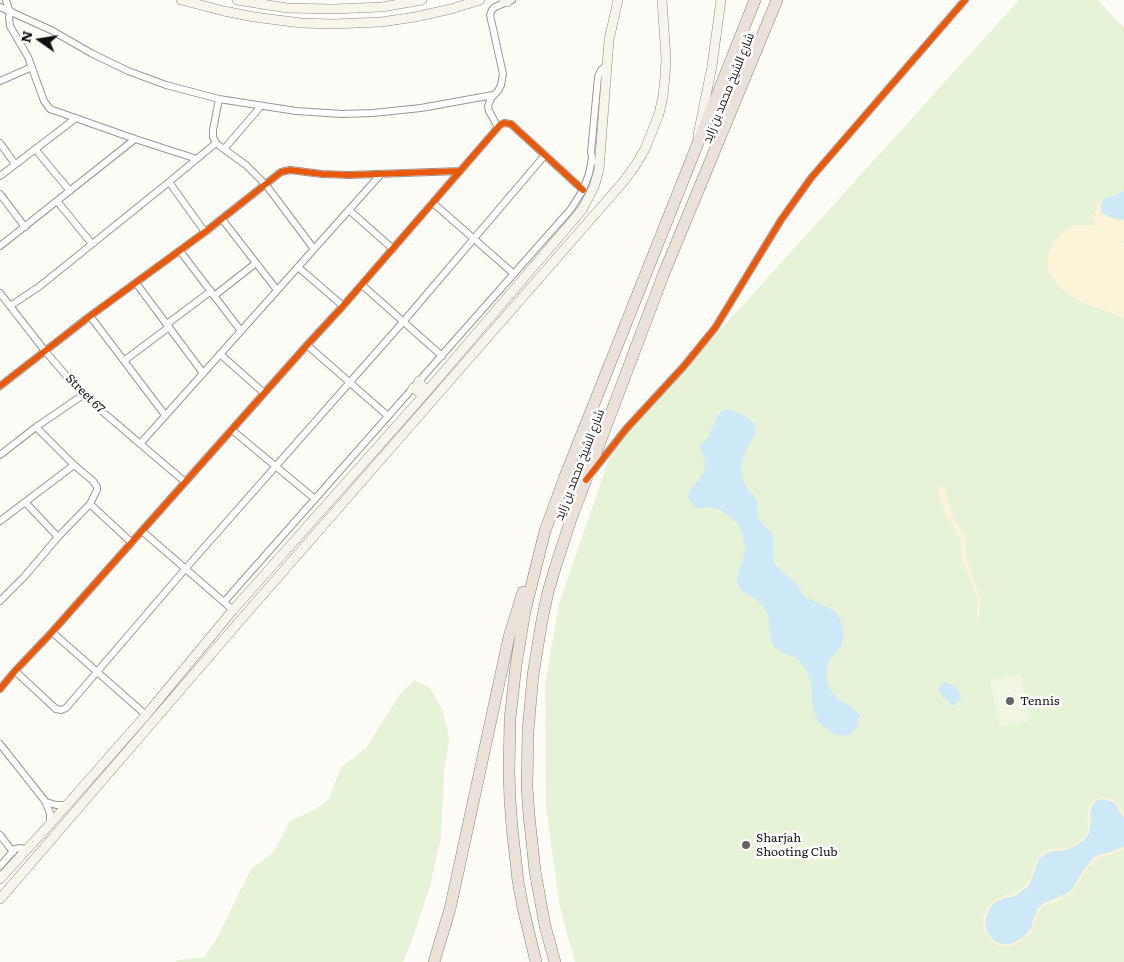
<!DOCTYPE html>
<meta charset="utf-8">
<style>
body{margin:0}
#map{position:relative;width:1124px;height:962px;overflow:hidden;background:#fdfcf7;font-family:Literata,serif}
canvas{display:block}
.north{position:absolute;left:15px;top:15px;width:50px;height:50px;-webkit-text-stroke:4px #fff;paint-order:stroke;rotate:283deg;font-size:14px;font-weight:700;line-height:20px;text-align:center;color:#111}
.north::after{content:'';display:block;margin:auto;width:18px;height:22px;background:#111;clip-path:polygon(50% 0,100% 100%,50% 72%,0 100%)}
</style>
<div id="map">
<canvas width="1124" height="962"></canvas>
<div class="north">N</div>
</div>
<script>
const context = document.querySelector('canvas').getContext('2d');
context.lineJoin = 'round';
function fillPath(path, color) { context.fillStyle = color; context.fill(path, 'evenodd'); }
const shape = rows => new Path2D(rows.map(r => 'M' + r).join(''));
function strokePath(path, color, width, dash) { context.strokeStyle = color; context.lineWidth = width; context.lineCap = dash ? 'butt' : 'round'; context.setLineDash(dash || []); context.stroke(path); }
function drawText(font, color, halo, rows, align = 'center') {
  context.font = font + ' Literata,Cairo,serif'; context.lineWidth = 5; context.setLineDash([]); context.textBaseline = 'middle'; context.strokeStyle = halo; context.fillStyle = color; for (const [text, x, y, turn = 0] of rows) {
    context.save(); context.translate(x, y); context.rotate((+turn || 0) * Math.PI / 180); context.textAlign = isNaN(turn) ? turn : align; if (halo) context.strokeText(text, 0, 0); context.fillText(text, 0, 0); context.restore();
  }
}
const green = shape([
 [1019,0,1098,0,1124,28,1124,962,575,962,560,907,546,808,545,685,559,604,612,450,681,374,696,355,710,340,711,340],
 [414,680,429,687,443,710,449,738,444,773,441,837,429,890,410,945,403,962,176,962,177,960,204,957,216,940,251,869,273,853,290,821,316,809,329,799,341,767,366,748,400,694]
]);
const sand = shape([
 [1102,199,1100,206,1101,213,1107,217,1124,221,1124,242,1116,236,1124,244,1124,319,1109,312,1091,306,1070,296,1058,285,1048,271,1048,256,1054,243,1062,232,1074,225,1092,225,1115,235,1095,225,1091,214,1095,216,1095,211,1097,204],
 [939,485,944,486,949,504,953,516,967,540,966,550,967,560,981,600,979,625,977,613,977,596,962,560,961,543,953,526,946,517,938,490],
 [1102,797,1111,799,1118,804,1124,815,1124,819,1116,805,1090,812,1091,822,1089,833,1084,840,1077,845,1066,850,1056,851,1039,859,1032,879,1028,887,1013,897,1004,898,986,930,990,936,994,941,1010,944,1019,940,1026,935,1031,927,1033,918,1038,909,1043,904,1064,895,1072,889,1085,867,1093,858,1101,854,1111,852,1124,846,1124,849,1112,854,1102,856,1095,860,1087,869,1074,891,1065,898,1045,906,1040,910,1036,919,1034,928,1028,936,1020,942,1010,947,1001,946,993,943,988,937,984,930,982,921,985,912,988,906,995,900,1003,896,1012,894,1026,885,1030,878,1037,858,1046,850,1066,848,1076,843,1082,839,1087,832,1088,822,1087,812,1090,805,1095,799]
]);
const pitch = shape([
 [1021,674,1030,721,999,727,990,680]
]);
const water = shape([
 [1124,190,1124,220,1108,216,1102,212,1101,207,1103,199,1107,197,1116,196],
 [728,409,741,414,753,422,755,427,755,434,752,440,745,451,743,458,741,472,745,484,750,492,754,496,757,501,758,516,760,521,771,533,774,538,773,557,774,563,786,575,797,584,803,595,807,598,831,609,837,613,842,624,844,636,841,646,831,658,827,666,826,673,828,685,834,695,842,702,851,706,860,715,856,729,849,735,842,736,834,734,819,723,814,712,812,702,812,687,807,671,797,658,782,652,774,646,769,634,768,615,765,609,757,600,748,595,739,588,737,578,745,552,744,540,738,524,727,514,719,509,711,507,697,508,691,503,689,500,688,496,689,491,704,473,705,461,700,449,699,446,709,437,717,416,723,410],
 [946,682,953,685,958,690,962,698,953,706,943,697,938,689],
 [1102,799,1110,801,1116,805,1124,819,1124,846,1111,852,1101,854,1093,858,1085,868,1072,889,1064,895,1043,903,1038,909,1033,918,1032,927,1026,934,1019,940,1010,944,1002,944,994,941,986,930,985,921,990,907,996,902,1004,898,1013,897,1028,887,1032,879,1039,859,1048,852,1066,850,1077,845,1084,840,1089,833,1091,822,1090,812,1092,806,1096,801]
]);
const street = shape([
 [6,0,9,10],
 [0,7,51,30,91,53,128,71,166,85,219,99,296,111,342,114,373,113,421,108,493,95],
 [11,11,9,17,10,26,28,57,44,101,50,109,135,139,197,159],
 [0,81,32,67],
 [219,99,213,130,213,137,216,143,221,147,246,165,266,185,314,249],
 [498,127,489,111,488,106,491,98,498,91,501,85,503,74,490,15,492,10,495,7,512,0],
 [0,143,15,164],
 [35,149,70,191],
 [224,149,261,106],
 [593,162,591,152,598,77,601,70,607,65],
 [0,176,76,118],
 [169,182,205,232],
 [0,194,25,227],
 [57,201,92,244],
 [433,203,514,274],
 [349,210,393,249],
 [222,219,277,290],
 [0,246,135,139],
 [180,251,241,331],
 [298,267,343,306],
 [136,283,203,373],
 [362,285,442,356],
 [0,293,45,351,83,395,185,482],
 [214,296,256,263],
 [10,306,40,286,169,182,216,143],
 [90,316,165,415],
 [167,324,211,291],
 [307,345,388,416],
 [220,354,264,393],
 [125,360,169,327],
 [0,386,90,316,205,232,281,172,290,170,322,174,349,175,460,171],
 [232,430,315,499],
 [140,444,381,174],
 [0,455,36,427,83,395],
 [593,471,626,429,684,366,715,328,781,220,811,178,965,0],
 [25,502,58,537],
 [90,504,131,542],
 [0,521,74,465],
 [142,531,233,610],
 [0,601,24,577,58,537,90,504,97,490,97,487,93,481,74,465,36,427],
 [224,602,571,209,583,190,589,174,592,158],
 [52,632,146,715],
 [15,671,56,709,61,710,66,708,186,568,403,322,545,155],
 [0,689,15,671,52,632,307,345,343,306,500,125,504,123,511,124,583,190],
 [0,744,45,801,50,813,50,824],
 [46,802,56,805,67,805],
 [0,835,13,852],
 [0,866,15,849,20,848,28,849]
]);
const secondary = shape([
 [181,0,224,11,254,17,301,23,333,24,381,22,415,17,451,9,480,0],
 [237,0,287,8,333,9,382,7,422,0],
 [504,0,507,2],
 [698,135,712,66,721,0],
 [419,381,422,386,428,390],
 [413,388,418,391,423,396],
 [0,879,50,824,146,715,233,610,423,396,582,210,594,187,599,170,609,40,618,0],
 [0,899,244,616,624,181,635,166,645,149,659,114,663,96,665,77,666,58,662,0]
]);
const highway = shape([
 [434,962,450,909,509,637,523,592],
 [536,962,523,908,518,881,512,827,510,800,509,773,510,719,516,665,525,611,545,531,566,474,755,0],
 [555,962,545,926,535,871,529,815,527,787,528,731,533,675,542,620,548,592,556,565,571,519,664,273,777,0]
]);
const cycleway = shape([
 [0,386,90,316,205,232,281,172,290,170,322,174,349,175,460,171],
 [586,480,626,429,684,366,715,328,781,220,811,178,965,0],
 [0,689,15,671,52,632,307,345,343,306,500,125,504,123,511,124,583,190]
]);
const markers = [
 [1010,701,5,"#646362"],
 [746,845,5,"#646362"]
];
const streetNames = [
 ["شارع الشيخ محمد بن زايد",729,88,-68],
 ["Street 67",85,394,45],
 ["شارع الشيخ محمد بن زايد",580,465,-69]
];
const poiNames = [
 ["Tennis",1020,701],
 ["Sharjah",756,838],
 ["Shooting Club",756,852]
];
fillPath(green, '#e7f3d7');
fillPath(sand, '#fcf4d9');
fillPath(pitch, '#f0f6e1');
fillPath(water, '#cde8f7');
strokePath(street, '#979795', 8);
strokePath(secondary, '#8e8d8b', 10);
strokePath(highway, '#858482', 12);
strokePath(street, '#fffffe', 6);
strokePath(secondary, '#f6f4eb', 9);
strokePath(highway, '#eae1d8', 11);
strokePath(cycleway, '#e8590c', 6);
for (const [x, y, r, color] of markers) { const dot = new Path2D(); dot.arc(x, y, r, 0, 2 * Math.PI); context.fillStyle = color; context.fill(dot); strokePath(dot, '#fff', 2); }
drawText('12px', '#111', '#fff', streetNames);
drawText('12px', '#111', '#fff', poiNames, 'left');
</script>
